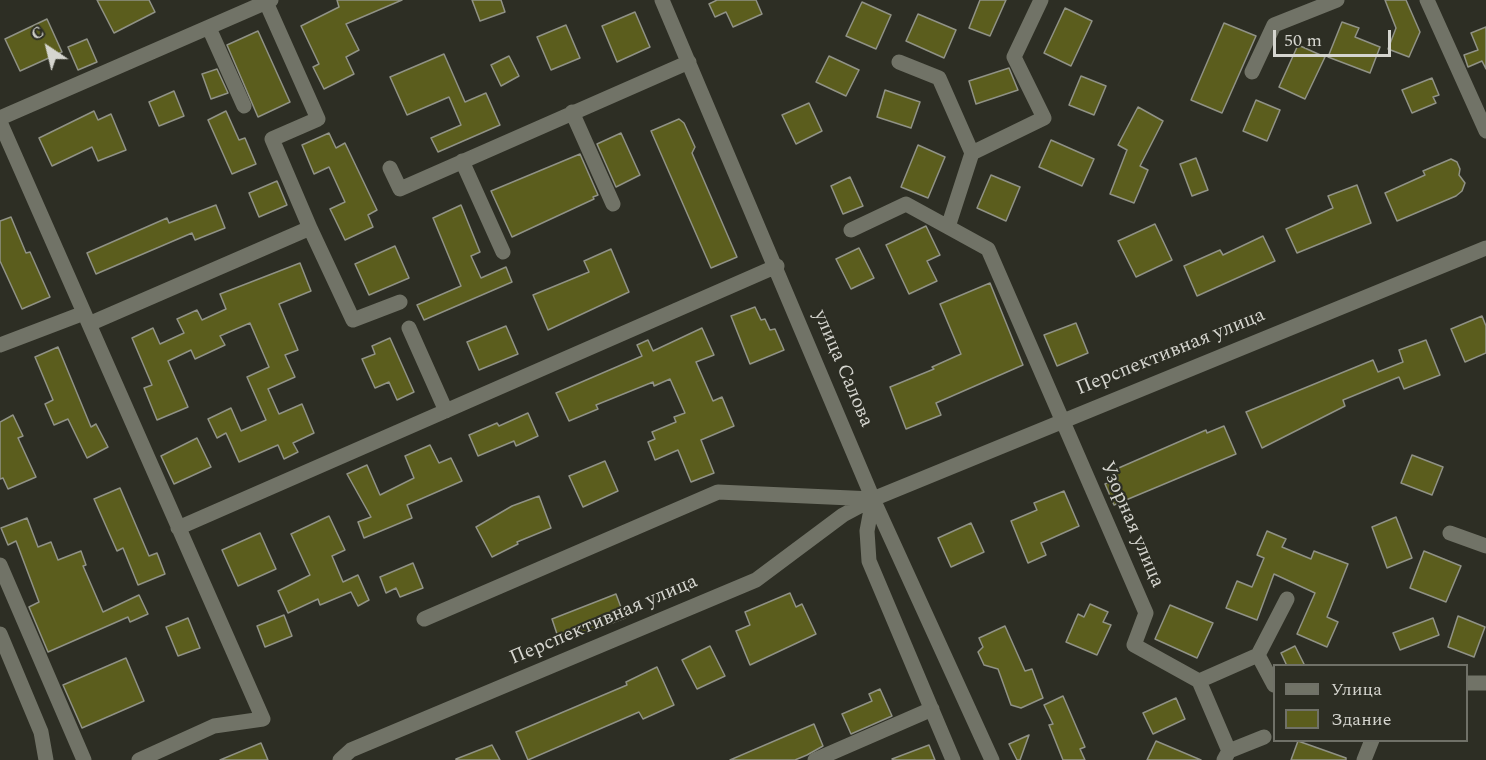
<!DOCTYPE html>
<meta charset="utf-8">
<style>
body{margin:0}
#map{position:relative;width:1486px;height:760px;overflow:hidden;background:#2d2e24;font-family:Spectral,serif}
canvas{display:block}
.legend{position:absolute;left:1273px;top:664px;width:195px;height:78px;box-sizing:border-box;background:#2d2e24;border:2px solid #707168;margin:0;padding:8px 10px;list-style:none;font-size:18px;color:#d5d5cf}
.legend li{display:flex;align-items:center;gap:12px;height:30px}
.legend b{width:30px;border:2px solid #707168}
.north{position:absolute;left:18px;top:18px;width:60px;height:60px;-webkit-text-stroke:4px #2d2e24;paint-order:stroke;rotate:325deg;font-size:16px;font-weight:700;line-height:24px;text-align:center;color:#d5d5cf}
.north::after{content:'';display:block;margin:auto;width:21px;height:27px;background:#d5d5cf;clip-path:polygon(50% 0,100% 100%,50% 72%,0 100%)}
.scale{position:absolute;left:1273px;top:30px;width:118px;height:27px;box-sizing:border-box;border:3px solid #d5d5cf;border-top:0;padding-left:8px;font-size:18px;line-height:21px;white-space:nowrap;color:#d5d5cf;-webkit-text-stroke:4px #2d2e24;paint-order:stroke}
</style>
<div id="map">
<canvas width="1486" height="760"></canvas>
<ul class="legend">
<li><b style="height:8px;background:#717367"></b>Улица</li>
<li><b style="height:16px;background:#5b5d1d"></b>Здание</li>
</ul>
<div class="north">С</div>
<div class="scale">50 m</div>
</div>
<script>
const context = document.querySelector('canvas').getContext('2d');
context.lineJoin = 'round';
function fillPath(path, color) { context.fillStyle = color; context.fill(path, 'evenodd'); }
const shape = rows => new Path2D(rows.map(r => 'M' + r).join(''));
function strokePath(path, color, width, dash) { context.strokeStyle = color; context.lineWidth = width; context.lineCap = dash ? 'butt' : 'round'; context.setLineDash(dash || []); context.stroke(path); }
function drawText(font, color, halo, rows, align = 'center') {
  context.font = font + ' Spectral,serif'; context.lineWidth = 4.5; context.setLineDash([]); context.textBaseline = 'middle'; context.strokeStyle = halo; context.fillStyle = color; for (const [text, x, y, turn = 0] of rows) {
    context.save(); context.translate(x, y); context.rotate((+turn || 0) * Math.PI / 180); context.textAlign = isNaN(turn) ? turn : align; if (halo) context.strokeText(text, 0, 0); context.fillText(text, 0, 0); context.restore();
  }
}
const building = shape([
 [97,0,149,0,155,12,114,33,97,0],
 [337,0,402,0,346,24,359,50,346,57,354,74,324,89,313,67,319,64,301,26,339,7,337,0],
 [472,0,501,0,505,12,480,21,472,0],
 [717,0,756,0,762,14,733,27,726,12,715,17,709,4,717,0],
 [980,0,1006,0,990,36,969,28,980,0],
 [1385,0,1406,0,1420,32,1409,57,1388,49,1396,28,1385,0],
 [862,2,891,15,876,49,846,36,862,2],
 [1065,8,1092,21,1071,66,1044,53,1065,8],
 [635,12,650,47,617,62,602,26,635,12],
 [918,14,956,30,944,58,906,41,918,14],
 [47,19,62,52,20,71,5,39,47,19],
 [1342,22,1359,28,1355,37,1380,47,1370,73,1328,57,1342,22],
 [1224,23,1256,36,1222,113,1191,100,1224,23],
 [566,25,580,58,551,70,537,37,566,25],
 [1486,27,1486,69,1482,61,1468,67,1464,55,1478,50,1471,33,1486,27],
 [258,31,290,102,258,117,227,45,258,31],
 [87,39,97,62,78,70,68,47,87,39],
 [1298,45,1325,57,1305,99,1279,87,1298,45],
 [444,54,465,102,486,93,500,125,438,152,431,138,461,125,449,97,407,115,390,77,444,54],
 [509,56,519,76,501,86,491,65,509,56],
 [829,56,859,70,846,96,816,82,829,56],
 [1009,68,1018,90,976,104,969,81,1009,68],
 [217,69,228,93,211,99,202,74,217,69],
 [1081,76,1106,86,1094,115,1069,105,1081,76],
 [1432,78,1439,95,1433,97,1436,103,1412,113,1402,90,1432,78],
 [885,90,920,102,911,128,877,117,885,90],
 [174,91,184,116,159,126,149,102,174,91],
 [1256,100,1280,110,1267,141,1243,131,1256,100],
 [809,103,822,131,796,144,782,115,809,103],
 [1138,107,1163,121,1140,166,1148,170,1134,203,1110,194,1127,150,1118,145,1138,107],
 [94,111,98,120,111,114,126,150,98,161,92,147,52,166,39,138,94,111],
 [226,111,239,140,245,138,256,164,232,174,208,120,226,111],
 [679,119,684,123,695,147,692,153,737,257,711,268,651,131,679,119],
 [329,133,336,148,345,143,377,210,368,215,373,227,345,240,330,209,345,202,329,167,314,174,302,145,329,133],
 [621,133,640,175,616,187,597,144,621,133],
 [1051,140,1094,159,1082,186,1039,167,1051,140],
 [918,145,945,157,928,198,901,187,918,145],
 [580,154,598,195,593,197,594,199,512,237,491,191,580,154],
 [1196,158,1208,190,1192,196,1180,164,1196,158],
 [1451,159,1457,162,1460,169,1459,175,1465,183,1462,191,1456,196,1397,221,1385,193,1425,175,1423,171,1451,159],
 [991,175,1020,187,1006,221,977,208,991,175],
 [850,177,863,206,843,214,831,186,850,177],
 [277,181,287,205,259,217,249,193,277,181],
 [1357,185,1371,223,1297,253,1286,229,1333,208,1328,196,1357,185],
 [216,205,225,228,195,240,192,233,96,274,87,253,167,218,169,223,216,205],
 [461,205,480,252,471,256,481,278,506,267,512,282,424,320,417,305,461,286,433,218,461,205],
 [11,217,26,253,30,252,50,297,22,309,0,261,0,221,11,217],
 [1155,224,1172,260,1136,277,1118,241,1155,224],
 [926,226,940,255,927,261,937,281,909,294,886,245,926,226],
 [1263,236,1275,261,1197,296,1184,266,1220,250,1223,255,1263,236],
 [395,246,409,278,369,295,355,264,395,246],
 [859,248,874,278,851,289,836,259,859,248],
 [611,249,629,292,548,330,533,295,589,272,584,261,611,249],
 [300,263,311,291,279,304,298,350,285,355,295,377,268,389,279,414,302,404,314,433,293,443,298,452,284,459,278,445,239,462,226,433,217,438,208,419,231,408,241,431,266,420,247,377,269,367,250,323,220,336,225,345,195,359,191,350,168,361,188,407,157,420,144,388,152,385,132,338,153,328,160,344,184,333,177,319,197,310,202,320,226,309,220,294,300,263],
 [990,283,1023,365,936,403,941,415,906,429,890,387,934,369,932,367,961,354,940,304,990,283],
 [755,307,761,320,765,319,770,330,775,329,784,350,750,364,731,316,755,307],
 [1482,316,1486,326,1486,353,1465,362,1451,329,1482,316],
 [1076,323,1088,353,1057,366,1044,335,1076,323],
 [506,326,518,354,479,370,467,342,506,326],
 [702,328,714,355,696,362,713,401,722,397,734,426,701,440,714,473,691,482,678,450,655,460,648,442,655,439,652,432,676,422,674,417,685,413,670,379,654,386,653,382,596,405,598,409,569,421,556,393,642,356,637,345,648,340,653,351,702,328],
 [390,338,414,392,397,400,389,382,375,388,362,359,375,354,372,346,390,338],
 [1426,340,1440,375,1404,389,1399,377,1343,400,1345,406,1262,448,1246,412,1373,360,1378,372,1403,362,1399,350,1426,340],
 [58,347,91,427,96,424,108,447,87,458,68,419,54,425,45,404,53,400,35,357,58,347],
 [528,413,538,436,516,446,514,441,478,456,469,435,497,423,499,426,528,413],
 [13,415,23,436,18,438,36,477,8,489,3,478,0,479,0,422,13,415],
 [1224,426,1236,454,1114,505,1105,484,1118,478,1114,470,1206,430,1207,433,1224,426],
 [197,438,211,467,174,484,161,456,197,438],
 [430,445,439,463,451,458,462,481,407,505,412,518,364,538,358,522,371,517,347,474,367,465,380,495,414,478,405,456,430,445],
 [1412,455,1443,467,1432,495,1401,483,1412,455],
 [605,461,618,491,583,507,569,476,605,461],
 [120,488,149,556,157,553,165,574,138,585,123,548,117,551,94,499,120,488],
 [1064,491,1079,526,1041,543,1046,555,1028,563,1011,521,1037,510,1034,503,1064,491],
 [539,496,551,528,517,542,518,544,492,557,476,527,512,506,539,496],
 [329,516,345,550,332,556,343,582,358,575,369,600,358,606,351,592,320,605,318,599,288,613,278,591,310,575,291,534,329,516],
 [1396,517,1412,558,1387,568,1372,527,1396,517],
 [27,518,38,547,51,542,58,560,81,551,86,565,83,566,103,612,139,595,148,614,130,622,128,617,48,652,29,607,39,602,16,541,8,545,1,528,27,518],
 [971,523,984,552,951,567,938,538,971,523],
 [1267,531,1286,539,1282,547,1311,559,1314,551,1348,564,1327,617,1338,622,1327,647,1297,634,1315,593,1274,574,1257,620,1226,608,1237,581,1252,587,1264,558,1257,555,1267,531],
 [260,533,276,569,238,586,222,550,260,533],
 [1424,551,1461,566,1446,602,1410,588,1424,551],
 [413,563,423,588,400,597,396,588,386,593,380,577,413,563],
 [790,593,796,607,802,604,816,634,750,665,736,631,750,625,745,612,790,593],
 [616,594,625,618,560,643,552,619,616,594],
 [1090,604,1108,612,1103,622,1111,625,1097,655,1066,642,1078,614,1084,617,1090,604],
 [1170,605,1213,623,1197,658,1155,639,1170,605],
 [284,615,292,636,265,647,257,626,284,615],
 [1458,616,1485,627,1474,657,1448,647,1458,616],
 [188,618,200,648,178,656,166,627,188,618],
 [1433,618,1439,635,1400,650,1393,633,1433,618],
 [1005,626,1025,671,1032,669,1043,698,1021,708,1011,705,998,669,984,665,978,652,983,647,979,638,1005,626],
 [710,646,725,676,697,689,682,660,710,646],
 [1295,646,1305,666,1287,666,1281,653,1295,646],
 [126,658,144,701,82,728,63,685,126,658],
 [657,667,674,705,643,719,639,712,528,760,516,732,627,685,626,682,657,667],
 [880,689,892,716,851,734,842,714,872,701,869,694,880,689],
 [1063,696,1085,747,1080,749,1085,760,1063,760,1049,725,1053,724,1044,705,1063,696],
 [1176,698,1185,719,1153,734,1143,713,1176,698],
 [814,724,823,746,807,755,795,760,730,760,814,724],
 [1029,735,1020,760,1017,760,1009,744,1029,735],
 [1156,741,1201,760,1147,760,1156,741],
 [1298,741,1346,758,1346,760,1291,760,1298,741],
 [261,743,268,760,220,760,261,743],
 [492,745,500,760,456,760,456,759,492,745],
 [929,745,935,760,893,760,892,759,929,745]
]);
const minor = shape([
 [265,0,318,119,272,139,310,228],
 [662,0,873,499,992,760],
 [1041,0,1014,57,1044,118,972,153,948,227,988,249,1146,613,1134,645,1199,681],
 [1427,0,1486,131],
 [209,28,244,106],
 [899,62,939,78,972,153],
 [1252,72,1274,25,1337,0],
 [572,112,613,204],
 [0,118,271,0],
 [0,122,263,719,214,726,139,760],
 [462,161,503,252],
 [390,168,400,189,689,62],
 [851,230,906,204,948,227],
 [89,324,310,228,353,320,400,302],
 [409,328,446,411],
 [0,345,84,313],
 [873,499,867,531,869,561,953,760],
 [178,528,777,266],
 [1450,533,1486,546],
 [0,565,84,760],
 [424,619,718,492,873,499],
 [0,634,41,732,46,760],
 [1258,655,1274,685],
 [1199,681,1258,655,1287,599],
 [1199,681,1229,751,1224,760],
 [1466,683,1486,683],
 [1229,751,1264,737],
 [340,760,351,750,756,580,843,515,873,499,1486,248],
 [815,760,932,709],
 [1364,760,1372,740]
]);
const streetNames = [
 ["Перспективная улица",1171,353,-22],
 ["улица Салова",842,369,67],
 ["Узорная улица",1131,525,67],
 ["Перспективная улица",604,621,-23]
];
fillPath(building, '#5b5d1d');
strokePath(building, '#909286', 1.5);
strokePath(minor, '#717367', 15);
drawText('20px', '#d5d5cf', '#2d2e24', streetNames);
</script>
